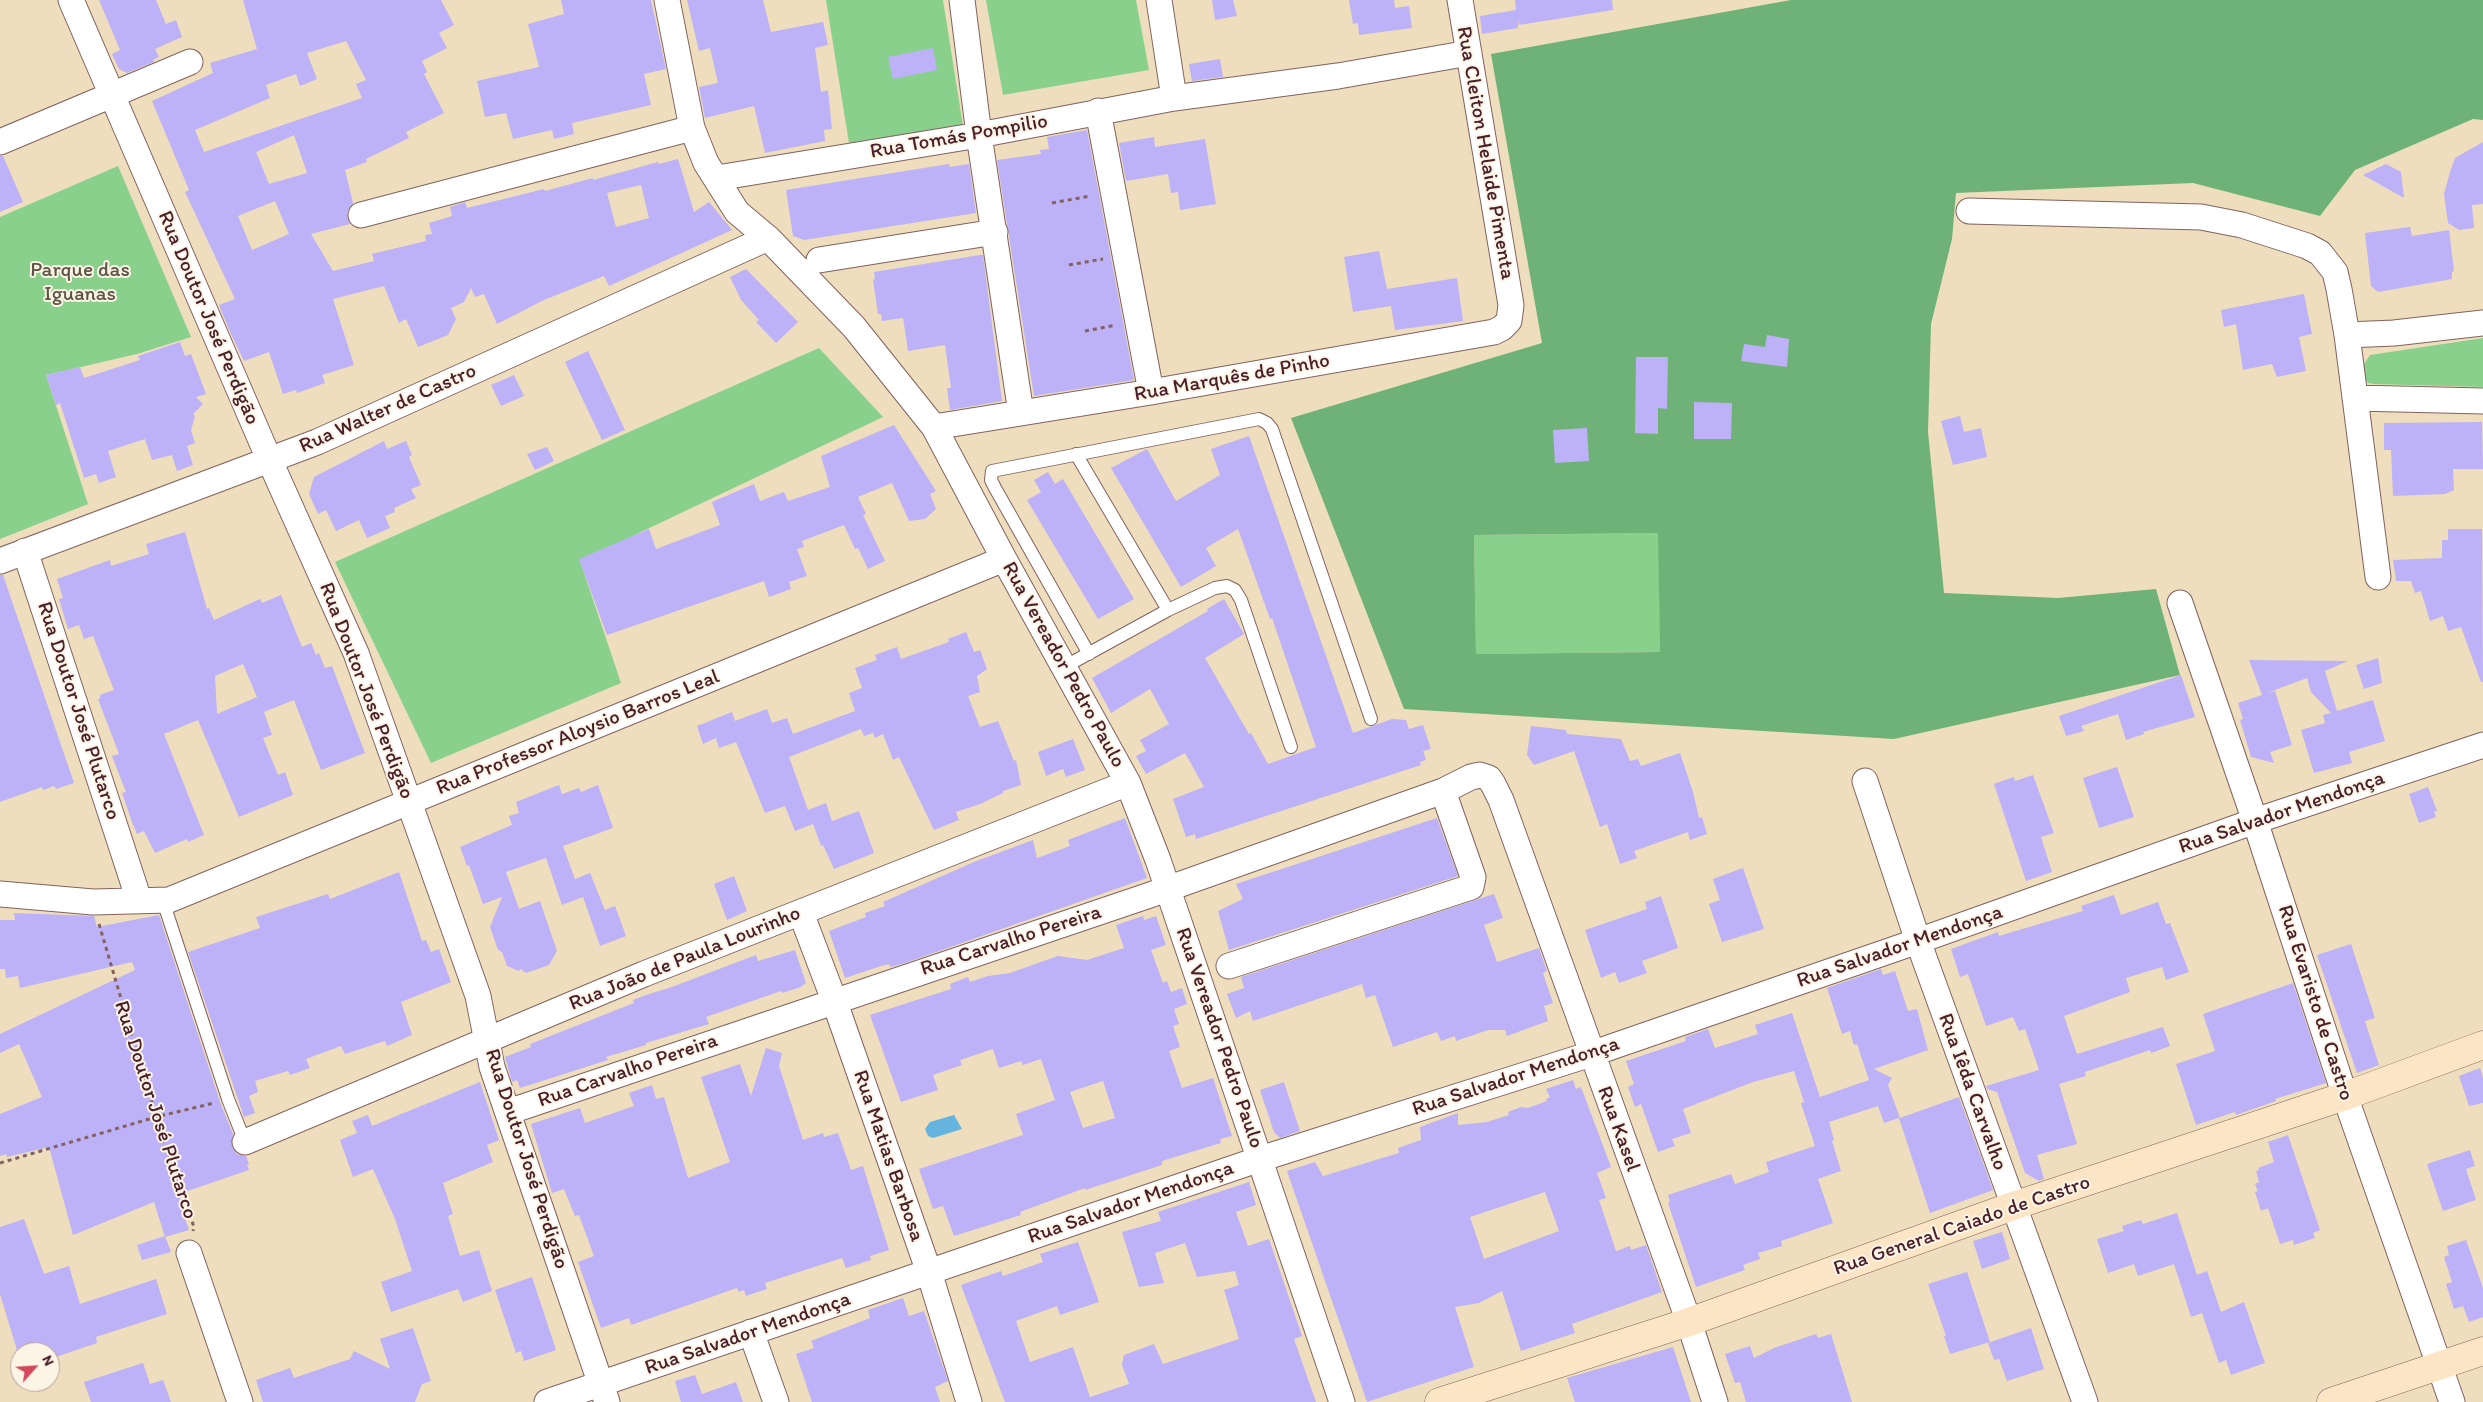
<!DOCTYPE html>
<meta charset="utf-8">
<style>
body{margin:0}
#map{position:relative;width:2483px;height:1402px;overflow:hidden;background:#eedebd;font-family:Itim,sans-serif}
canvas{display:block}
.north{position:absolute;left:10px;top:1342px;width:50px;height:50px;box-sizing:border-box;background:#fcf5e5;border:1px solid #b59f9b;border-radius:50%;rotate:64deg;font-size:14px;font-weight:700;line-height:20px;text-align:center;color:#4a1f2b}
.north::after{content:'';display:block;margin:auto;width:18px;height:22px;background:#d1495b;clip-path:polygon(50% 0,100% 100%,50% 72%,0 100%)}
</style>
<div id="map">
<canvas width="2483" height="1402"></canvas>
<div class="north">N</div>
</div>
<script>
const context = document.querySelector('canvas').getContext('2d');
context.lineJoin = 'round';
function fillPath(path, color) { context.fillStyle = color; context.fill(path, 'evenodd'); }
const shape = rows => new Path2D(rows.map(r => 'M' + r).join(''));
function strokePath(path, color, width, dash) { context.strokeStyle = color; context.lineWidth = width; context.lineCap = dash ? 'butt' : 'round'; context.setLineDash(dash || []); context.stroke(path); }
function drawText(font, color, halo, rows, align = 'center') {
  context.font = font + ' Itim,sans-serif'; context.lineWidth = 4; context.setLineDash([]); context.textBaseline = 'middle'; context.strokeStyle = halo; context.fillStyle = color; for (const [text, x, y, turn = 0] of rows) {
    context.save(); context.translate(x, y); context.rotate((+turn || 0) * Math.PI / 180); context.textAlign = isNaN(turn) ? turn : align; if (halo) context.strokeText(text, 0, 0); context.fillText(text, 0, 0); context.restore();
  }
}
const green = shape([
 [826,0,943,0,963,126,849,143],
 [986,0,1136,0,1149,70,1003,95],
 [118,166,191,337,137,354,46,375,88,504,0,539,0,217],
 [2483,338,2483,387,2373,384,2368,383,2364,378,2362,367,2370,355],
 [819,348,883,417,580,561,621,683,431,763,335,562],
 [1659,533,1660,652,1476,654,1474,535]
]);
const forest = shape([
 [1791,0,2483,0,2483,120,2473,119,2355,170,2320,216,2193,183,1956,193,1952,239,1931,324,1928,432,1944,593,2058,598,2156,589,2180,675,1894,739,1404,709,1291,418,1542,343,1491,54],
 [1658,533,1660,652,1476,654,1474,535]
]);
const water = shape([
 [954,1115,962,1129,933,1138,928,1136,925,1129,930,1122]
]);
const building = shape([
 [99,0,156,0,166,24,176,20,182,37,155,49,159,57,153,60,154,62,127,73,119,69,112,54,120,50],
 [243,0,441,0,454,25,439,33,447,48,422,61,427,72,424,74,444,113,406,132,409,138,366,159,367,162,345,170,353,203,347,212,350,224,311,234,333,271,374,261,372,254,426,241,425,235,432,234,429,223,452,216,450,207,465,202,467,208,544,189,545,191,593,178,593,180,658,162,659,164,678,159,694,212,709,202,732,230,609,286,604,276,544,300,497,324,484,294,475,297,471,288,464,302,451,308,456,319,448,335,418,347,406,319,399,323,384,286,333,299,354,365,322,375,325,383,297,393,296,390,283,394,269,352,244,361,230,332,219,305,235,299,185,192,189,190,152,101,213,73,210,63,257,49],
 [346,41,366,80,356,84,362,98,204,152,195,130,270,98,266,85,296,74,300,86,317,79,307,53],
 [294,135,307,173,269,184,256,152],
 [641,185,649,218,616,227,607,193],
 [275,201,289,234,252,250,238,216],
 [561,0,651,0,666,69,644,74,651,105,572,123,574,134,554,139,552,130,513,139,506,113,485,117,477,81,539,67,528,24,564,14],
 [687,0,763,0,771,32,823,22,828,45,815,48,821,92,828,90,832,129,824,130,825,141,765,153,754,106,705,118,699,87,718,83,710,48,699,51],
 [1212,0,1233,0,1237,16,1215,20],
 [1349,0,1394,0,1395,8,1409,6,1412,28,1359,35,1358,23,1353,24],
 [1515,0,1612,0,1613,10,1519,25,1518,20,1518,28,1482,34,1480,16,1516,10],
 [933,48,937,70,893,79,888,57],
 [1220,59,1223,77,1192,81,1189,64],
 [1087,130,1134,380,1034,396,997,160,1041,154,1040,150,1049,149,1047,137],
 [1154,137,1155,147,1205,139,1216,204,1180,210,1178,192,1171,193,1168,174,1126,181,1119,143],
 [2483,142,2483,204,2472,205,2474,228,2459,230,2448,223,2444,194,2450,172,2455,158],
 [0,156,3,156,23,202,0,212],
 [949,164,950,167,969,164,976,213,804,240,793,236,786,190],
 [2386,164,2401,172,2404,198,2363,175],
 [2410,227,2412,236,2449,230,2454,271,2452,272,2452,279,2378,292,2371,286,2365,233],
 [1379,251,1387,289,1457,278,1463,321,1395,330,1391,306,1353,312,1344,257],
 [980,255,983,255,1002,401,950,410,947,388,951,388,945,345,908,351,903,318,882,321,881,314,878,314,873,280,875,279,874,272],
 [746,269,798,322,776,343,756,322,759,320,741,300,730,277],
 [2304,294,2312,334,2299,337,2306,371,2277,377,2272,364,2243,370,2236,324,2224,327,2221,310],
 [1767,335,1789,339,1787,367,1741,361,1744,344,1765,347],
 [180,342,185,356,191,354,206,394,196,397,203,404,193,414,195,416,191,430,195,443,187,446,193,465,177,471,172,455,152,460,145,439,108,451,116,477,99,483,96,474,84,478,60,403,56,405,46,375,80,367,84,378,140,360,138,356],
 [588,351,625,430,602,440,565,362],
 [1636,357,1668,357,1667,409,1658,408,1658,434,1635,433],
 [514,375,524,396,501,406,491,385],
 [1694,402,1732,403,1731,439,1694,439],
 [1960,416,1964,432,1981,428,1987,457,1953,465,1941,421],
 [2482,422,2483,469,2453,469,2454,490,2445,494,2393,496,2391,450,2384,450,2384,423],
 [894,425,936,491,930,494,936,509,925,519,909,521,892,483,858,497,866,514,863,515,885,561,868,569,858,548,855,549,844,525,802,541,804,547,797,549,807,576,789,582,791,589,769,597,764,581,607,635,579,559,649,529,656,549,720,525,712,502,754,484,760,501,784,492,788,501,830,487,821,456],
 [1587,428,1589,461,1555,463,1553,430],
 [1249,436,1353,733,1392,719,1406,720,1409,729,1423,725,1431,749,1423,751,1426,760,1420,762,1421,765,1196,839,1195,834,1186,837,1173,799,1204,787,1185,753,1146,774,1136,756,1146,751,1140,740,1169,724,1150,689,1111,713,1092,678,1208,611,1207,609,1224,599,1244,634,1205,658,1249,734,1251,733,1268,764,1316,747,1272,618,1270,619,1238,529,1206,548,1216,566,1181,587,1111,468,1147,449,1176,501,1220,475,1211,449],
 [384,441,387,449,406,441,412,455,409,457,421,485,411,489,416,498,394,508,395,512,385,516,390,528,367,538,359,520,336,531,326,510,318,514,309,494,314,477],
 [547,447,554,461,535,470,527,454],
 [1048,472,1055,484,1063,479,1134,599,1098,619,1027,500,1041,492,1034,480],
 [2448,529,2482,529,2483,682,2481,682,2461,627,2448,631,2443,616,2430,621,2421,591,2415,593,2411,581,2396,581,2393,560,2442,558,2442,540,2448,540],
 [185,532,207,609,209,608,214,620,260,599,262,603,281,595,302,647,311,643,316,655,319,653,325,668,332,666,365,753,321,770,294,700,264,712,272,735,263,738,278,775,285,772,293,795,239,817,198,720,164,734,204,835,188,842,187,839,155,853,144,831,137,834,132,822,122,793,126,792,112,756,119,754,98,699,100,699,100,695,114,690,93,636,84,639,79,625,68,629,59,599,63,598,57,579,110,560,111,566,149,554,146,544],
 [243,664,257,697,217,714,215,676],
 [0,575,3,575,74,783,56,789,54,786,43,790,42,787,0,802],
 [966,632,974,652,980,650,987,669,977,676,980,692,968,696,980,727,998,721,1014,761,1016,760,1021,785,1003,791,1003,793,980,804,956,812,959,820,934,830,899,757,893,760,883,734,875,738,873,733,864,736,861,729,789,757,813,824,795,831,785,806,765,813,736,742,719,748,716,738,703,744,697,726,732,712,735,721,767,709,772,723,787,718,793,734,855,711,849,693,862,688,855,668,877,660,875,655,897,647,901,659,949,642,948,639],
 [2378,658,2382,683,2364,689,2356,665],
 [2249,660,2348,661,2325,671,2337,711,2373,700,2385,741,2349,752,2352,763,2314,773,2301,730,2325,723,2323,715,2331,713,2311,692,2307,678,2267,693,2275,691,2292,745,2270,752,2274,763,2251,757,2240,720,2243,719,2238,703,2262,695],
 [2181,675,2195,717,2143,732,2144,734,2126,740,2118,714,2081,726,2084,731,2066,736,2059,716],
 [1531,726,1566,730,1567,734,1621,739,1630,761,1638,759,1641,766,1680,753,1693,792,1699,818,1702,817,1707,834,1690,840,1688,832,1634,851,1637,858,1620,864,1607,824,1600,827,1574,751,1534,765,1527,755],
 [1073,739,1085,770,1066,777,1063,769,1046,776,1038,752],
 [2117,767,2134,817,2099,828,2083,778],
 [2033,775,2054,833,2041,837,2052,872,2026,881,1994,784,2014,777,2015,781],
 [559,785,562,794,579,788,581,792,598,785,613,828,563,846,575,879,590,873,605,910,615,906,626,936,600,946,583,897,562,905,546,858,506,872,519,909,540,901,557,951,549,965,526,973,521,969,519,971,507,966,502,952,498,950,490,927,502,897,483,904,469,865,467,866,460,847,512,825,509,816,519,813,516,802],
 [2428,787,2437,811,2434,811,2436,817,2419,823,2409,794],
 [826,803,832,821,859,811,874,853,834,869,823,845,821,846,808,810],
 [1125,818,1147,878,902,964,890,967,889,964,881,966,845,978,829,931,866,917,865,913,885,906,883,902,974,862,1033,840,1037,858,1070,846,1068,840],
 [1437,818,1458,876,1229,950,1218,911,1243,899,1236,884],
 [1743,868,1764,929,1722,942,1709,904,1720,900,1713,879],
 [399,872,422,941,426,940,431,952,439,949,451,982,401,1002,412,1035,387,1046,385,1041,345,1054,341,1046,306,1059,310,1068,290,1075,288,1071,255,1081,258,1092,249,1096,255,1113,244,1117,188,952,260,928,256,917,328,894,330,899],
 [734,876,747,911,727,920,714,884],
 [1494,894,1503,918,1484,925,1497,962,1539,948,1547,971,1543,973,1553,1003,1544,1006,1548,1021,1507,1036,1505,1030,1488,1030,1456,1041,1455,1036,1441,1041,1437,1032,1393,1047,1375,995,1366,998,1362,984,1253,1021,1250,1011,1236,1018,1227,994,1244,988,1241,977],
 [2114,895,2121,915,2158,902,2166,924,2170,923,2189,972,2166,980,2162,967,2126,978,2130,992,2064,1016,2077,1054,2163,1027,2170,1046,2151,1053,2150,1050,2085,1072,2086,1076,2059,1084,2077,1144,2037,1155,2044,1179,2039,1181,2025,1173,1997,1092,1987,1089,1986,1086,2039,1070,2025,1029,2019,1031,2013,1017,1986,1026,1968,974,1960,977,1951,949,1998,932,1999,936,2083,911,2081,906],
 [1661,896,1678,948,1642,961,1647,973,1619,983,1615,972,1601,978,1585,930,1647,909,1645,902],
 [14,913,94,916,97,927,159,915,220,1102,233,1134,232,1147,237,1154,246,1156,249,1164,247,1165,249,1170,179,1194,181,1201,179,1202,189,1230,165,1237,154,1202,73,1235,49,1147,7,1157,6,1154,0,1156,0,1114,42,1097,19,1044,0,1053,0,1034,135,970,132,962,20,988,18,976,6,978,5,969,0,969,0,920,15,920],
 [1143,916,1144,920,1156,916,1166,945,1151,950,1163,983,1167,981,1171,992,1182,988,1187,1004,1174,1009,1179,1024,1173,1026,1180,1047,1169,1051,1182,1088,1213,1078,1232,1136,1220,1139,1221,1143,1162,1161,1162,1165,1085,1190,1085,1188,1020,1212,1021,1215,954,1236,943,1206,933,1209,919,1169,1023,1135,1016,1114,1055,1100,1041,1059,1023,1065,1021,1061,999,1068,993,1049,960,1060,962,1065,933,1075,938,1090,901,1102,870,1015,951,989,950,984,968,977,970,982,988,976,1010,973,1058,956,1087,960,1124,948,1116,925],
 [1103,1081,1115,1118,1083,1128,1070,1092],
 [2351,944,2375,1018,2365,1021,2379,1065,2357,1073,2317,955],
 [795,950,806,983,801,987,782,993,781,991,706,1017,709,1024,646,1043,646,1045,606,1057,608,1060,520,1088,517,1080,512,1082,505,1057,531,1047,530,1044,634,1003,633,1000,646,995,672,987,756,955,758,961],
 [1881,969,1883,975,1895,971,1908,1011,1917,1009,1928,1050,1874,1069,1892,1078,1888,1085,1900,1118,1959,1097,1993,1190,1930,1213,1899,1118,1884,1123,1878,1106,1829,1122,1834,1140,1832,1141,1841,1171,1818,1179,1833,1223,1781,1241,1782,1246,1758,1253,1760,1259,1743,1265,1745,1270,1696,1287,1668,1203,1670,1202,1668,1195,1731,1174,1735,1184,1769,1172,1766,1162,1815,1146,1801,1103,1804,1102,1794,1071,1753,1082,1683,1109,1691,1133,1672,1139,1675,1146,1658,1152,1641,1104,1635,1107,1628,1087,1634,1084,1626,1061,1686,1041,1685,1037,1708,1029,1715,1048,1758,1034,1755,1025,1792,1013,1820,1097,1869,1080,1857,1044,1854,1045,1850,1031,1842,1034,1827,988],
 [2293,983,2326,1083,2275,1099,2276,1101,2236,1115,2235,1112,2196,1125,2176,1064,2215,1051,2203,1014],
 [766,1048,782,1053,779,1066,803,1140,823,1133,824,1137,838,1133,851,1170,863,1166,889,1250,870,1256,871,1260,846,1268,842,1258,765,1283,767,1289,746,1296,744,1290,739,1292,737,1288,631,1325,629,1318,601,1328,578,1262,594,1256,579,1215,575,1216,564,1189,552,1193,531,1124,580,1108,585,1123,634,1106,629,1093,652,1085,656,1099,664,1097,688,1178,730,1162,701,1077,740,1064,751,1096],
 [2480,1068,2483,1078,2483,1103,2469,1106,2459,1076],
 [1573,1080,1576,1089,1581,1087,1611,1167,1597,1173,1606,1198,1599,1200,1616,1251,1630,1246,1631,1250,1646,1245,1662,1292,1572,1324,1575,1333,1521,1351,1502,1291,1479,1303,1455,1307,1474,1367,1367,1402,1287,1171,1315,1162,1323,1176,1399,1153,1398,1148,1421,1140,1420,1127,1458,1113,1458,1125,1487,1122,1509,1115,1508,1112,1521,1107,1528,1108,1547,1101,1546,1099,1550,1097,1546,1089],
 [1545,1192,1559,1231,1484,1259,1470,1217],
 [480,1082,499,1140,487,1145,493,1162,443,1183,453,1214,448,1216,460,1256,479,1250,492,1291,463,1302,458,1289,391,1312,381,1282,412,1271,395,1219,373,1169,353,1177,340,1140,357,1133,352,1121,368,1115,372,1126],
 [1284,1082,1300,1131,1280,1138,1274,1132,1260,1090],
 [2288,1135,2320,1230,2313,1233,2315,1238,2294,1245,2293,1240,2280,1244,2268,1208,2261,1211,2255,1192,2258,1191,2255,1184,2259,1182,2256,1171,2259,1170,2258,1168,2274,1162,2268,1142],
 [2470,1150,2475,1166,2466,1169,2476,1200,2443,1211,2427,1164],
 [1249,1182,1256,1205,1236,1212,1248,1246,1269,1239,1302,1336,1294,1339,1316,1402,1005,1402,961,1285,1001,1271,1003,1276,1043,1262,1040,1254,1078,1242,1099,1302,1060,1315,1057,1306,1016,1321,1030,1362,1073,1347,1090,1397,1129,1384,1122,1365,1124,1355,1154,1344,1163,1364,1239,1339,1224,1290,1239,1285,1235,1271,1197,1277,1185,1243,1155,1253,1164,1283,1139,1287,1122,1232,1161,1221,1158,1212],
 [2177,1213,2197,1275,2207,1271,2221,1312,2244,1302,2265,1363,2231,1375,2226,1360,2219,1363,2202,1313,2191,1317,2174,1264,2138,1276,2134,1264,2108,1273,2097,1239,2124,1231,2122,1226,2141,1220,2143,1224],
 [24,1219,44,1274,69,1266,80,1304,156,1279,167,1314,96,1337,97,1343,50,1359,50,1352,20,1352,20,1360,0,1294,0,1227],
 [2002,1232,2010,1259,1982,1269,1973,1241],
 [165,1236,171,1252,142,1260,137,1245],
 [2466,1240,2483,1288,2483,1317,2469,1322,2463,1306,2454,1309,2446,1284,2452,1282,2444,1257,2449,1255,2447,1246],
 [1967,1272,1990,1342,1950,1354,1944,1336,1946,1336,1928,1284],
 [532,1277,556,1350,524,1361,521,1351,516,1353,495,1290],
 [903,1298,909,1316,924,1311,948,1381,935,1387,940,1402,812,1402,796,1354,814,1348,811,1341,870,1318,868,1310],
 [413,1328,431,1381,422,1384,415,1402,263,1402,256,1380,290,1368,294,1378,350,1359,354,1351,390,1369,380,1339],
 [2031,1328,2044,1369,2007,1381,1999,1359,1994,1360,1988,1343],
 [1816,1334,1818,1338,1831,1334,1852,1402,1746,1402,1740,1382,1735,1383,1725,1354,1750,1346,1754,1358,1774,1348],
 [1673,1347,1691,1402,1575,1402,1567,1378],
 [143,1363,150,1384,163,1380,171,1402,91,1402,84,1382],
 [695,1375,702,1394,736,1382,743,1402,681,1402,675,1381]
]);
const path = shape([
 [1052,203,1090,196],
 [1069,265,1103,259],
 [1085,331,1116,325],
 [99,924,156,1117,194,1227,193,1231],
 [0,1163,156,1117,214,1103]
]);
const lane = shape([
 [1076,454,1168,610],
 [1089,654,995,488,991,480,992,471,1259,419,1267,423,1272,429,1371,719],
 [1064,667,1168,610,1215,588,1227,586,1235,590,1241,600,1291,747],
 [163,901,228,1099,245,1142]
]);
const street = shape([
 [71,0,269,459,356,653,478,996,492,1067,607,1402],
 [667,0,692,128,706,163,737,212,768,238,854,327,934,427,1004,559,1128,783,1158,860,1342,1402],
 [962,0,979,135,1019,400],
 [1174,98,1338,76,1469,53],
 [1098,111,1151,392],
 [0,142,190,62],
 [717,178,979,135,1174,98,1159,0],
 [1969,211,2201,217,2242,225,2307,246,2320,253,2335,272,2339,289,2347,335,2378,577],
 [361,215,692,128],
 [819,260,995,232],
 [2347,335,2394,333,2483,323],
 [2355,398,2483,401],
 [934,427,1151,392,1494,332,1502,328,1509,321,1511,305,1460,0],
 [25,551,139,900],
 [0,561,317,442,768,238],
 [2180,603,2255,821,2345,1096,2452,1402],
 [1865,781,1918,941,2085,1402],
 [0,894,93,902,169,900,1004,559],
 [801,913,834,1000,929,1272,969,1402],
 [1229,966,1471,887,1473,877,1443,791],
 [508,1112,1150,895,1443,791,1471,777,1480,775,1489,778,1493,784,1501,800,1689,1322,1715,1402],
 [245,1142,644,974,1128,783],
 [189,1253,240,1402],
 [751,1332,776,1402],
 [547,1402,1260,1159,1591,1054,1918,941,2255,821,2483,745]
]);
const secondary = shape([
 [1439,1402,1689,1322,2013,1206,2345,1096,2483,1045],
 [2331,1402,2483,1351]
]);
const streetNames = [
 ["Rua Tomás Pompilio",959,137,-10],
 ["Rua Cleiton Helaide Pimenta",1485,153,80],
 ["Rua Doutor José Perdigão",208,318,67],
 ["Rua Marquês de Pinho",1232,378,-10],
 ["Rua Walter de Castro",388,409,-24],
 ["Rua Vereador Pedro Paulo",1063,665,61],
 ["Rua Doutor José Perdigão",366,691,69],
 ["Rua Doutor José Plutarco",78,711,72],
 ["Rua Professor Aloysio Barros Leal",578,733,-22],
 ["Rua Salvador Mendonça",2282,813,-19],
 ["Rua Carvalho Pereira",1011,941,-18],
 ["Rua Salvador Mendonça",1900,947,-19],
 ["Rua João de Paula Lourinho",685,959,-22],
 ["Rua Evaristo de Castro",2315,1003,72],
 ["Rua Vereador Pedro Paulo",1219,1038,71],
 ["Rua Carvalho Pereira",628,1071,-19],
 ["Rua Salvador Mendonça",1516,1077,-18],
 ["Rua Iêda Carvalho",1972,1092,70],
 ["Rua Doutor José Plutarco",155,1110,72],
 ["Rua Kasel",1618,1129,70],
 ["Rua Matias Barbosa",888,1156,71],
 ["Rua Doutor José Perdigão",526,1159,72],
 ["Rua Salvador Mendonça",1131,1203,-19],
 ["Rua General Caiado de Castro",1962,1226,-19],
 ["Rua Salvador Mendonça",748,1334,-19]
];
const parkNames = [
 ["Parque das",80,271],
 ["Iguanas",80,295]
];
fillPath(green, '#88d08c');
fillPath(forest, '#6eb278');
fillPath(water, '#64b4df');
fillPath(building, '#bdb1f7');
strokePath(lane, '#83625e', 14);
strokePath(street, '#83625e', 27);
strokePath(secondary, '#83625e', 29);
strokePath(path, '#83625e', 3, [4, 4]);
strokePath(lane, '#fff', 12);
strokePath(street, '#fff', 25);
strokePath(secondary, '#fce5c4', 28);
drawText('21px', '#4a1f2b', '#fcf5e5', streetNames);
drawText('21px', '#5d5448', '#fcf5e5', parkNames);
</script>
